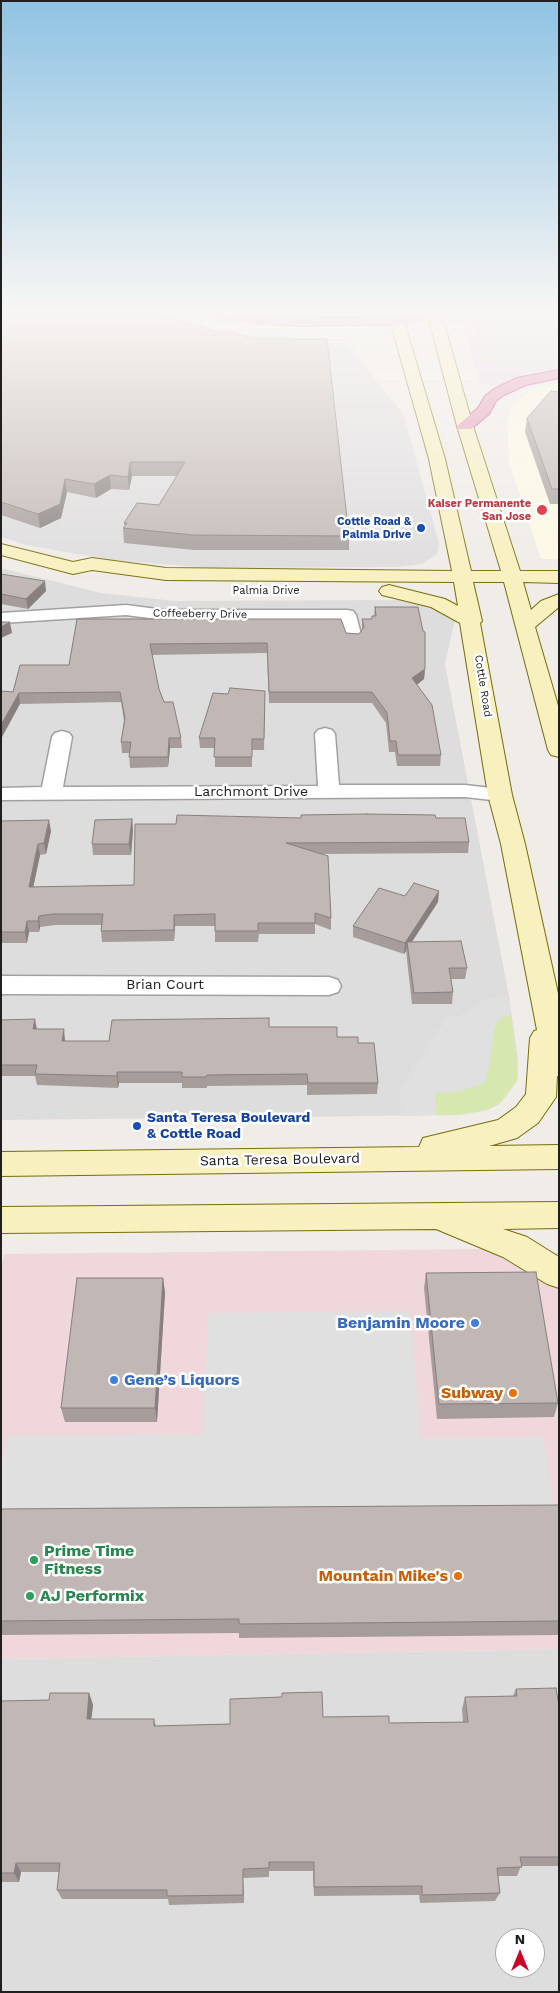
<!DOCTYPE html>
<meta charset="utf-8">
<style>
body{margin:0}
#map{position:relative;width:560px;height:1993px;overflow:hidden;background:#f0ece7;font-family:"Work Sans",sans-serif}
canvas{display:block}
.frame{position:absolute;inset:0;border:2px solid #202020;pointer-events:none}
.north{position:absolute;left:495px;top:1928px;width:50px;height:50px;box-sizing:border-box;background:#fff;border:1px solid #a6a6a6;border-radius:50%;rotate:0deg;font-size:14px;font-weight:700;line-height:20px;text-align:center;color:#202020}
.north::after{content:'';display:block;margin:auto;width:18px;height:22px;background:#ca072a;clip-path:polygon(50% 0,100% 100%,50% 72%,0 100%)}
</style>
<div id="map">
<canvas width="560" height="1993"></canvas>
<div class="frame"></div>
<div class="north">N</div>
</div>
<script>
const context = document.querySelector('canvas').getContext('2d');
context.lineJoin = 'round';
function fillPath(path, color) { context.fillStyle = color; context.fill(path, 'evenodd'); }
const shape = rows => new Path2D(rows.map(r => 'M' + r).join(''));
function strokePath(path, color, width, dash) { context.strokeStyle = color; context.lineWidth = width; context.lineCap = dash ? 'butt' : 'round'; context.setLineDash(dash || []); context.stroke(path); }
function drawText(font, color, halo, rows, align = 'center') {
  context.font = font + ' "Work Sans",sans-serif'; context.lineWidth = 5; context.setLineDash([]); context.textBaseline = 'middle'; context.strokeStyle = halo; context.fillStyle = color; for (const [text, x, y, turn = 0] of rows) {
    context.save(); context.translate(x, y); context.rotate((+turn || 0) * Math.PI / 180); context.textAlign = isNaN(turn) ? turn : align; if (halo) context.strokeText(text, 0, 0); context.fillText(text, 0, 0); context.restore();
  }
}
const residential = shape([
 [1,309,161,309,199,325,232,332,291,337,292,339,343,339,404,415,439,544,437,554,422,564,397,567,211,568,111,560,26,545,1,537],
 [1,568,101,593,175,601,399,600,444,610,455,620,445,664,509,996,518,1059,517,1081,499,1104,487,1110,459,1115,1,1120],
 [559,1649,559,1992,1,1992,1,1659],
 [505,1938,535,1938,535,1968,505,1968]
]);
const commercial = shape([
 [487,1249,559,1253,559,1649,1,1659,1,1270,4,1254]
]);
const industrial = shape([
 [459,309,559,309,559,369,540,372,502,386,480,384]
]);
const education = shape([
 [559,384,559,559,541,559,509,462,507,421,514,404,534,387]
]);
const grass = shape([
 [511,1015,518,1072,517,1081,506,1096,499,1104,487,1110,459,1115,436,1115,435,1093,457,1092,487,1078,495,1025,502,1017]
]);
const parking = shape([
 [468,309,559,309,559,366,525,370,522,367,486,362],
 [509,996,511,1015,502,1017,495,1025,487,1078,481,1085,457,1092,435,1093,436,1115,402,1116,399,1088,407,1080,446,1018,465,1014,482,1000],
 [410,1311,421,1438,543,1437,554,1508,1,1513,1,1475,7,1436,203,1434,208,1313]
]);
const street = shape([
 [126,605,165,610,347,610,353,611,356,615,362,638,359,642,347,642,339,620,165,620,126,615,1,623,1,613,126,605],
 [325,728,332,730,335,734,339,785,465,785,500,789,508,790,511,795,508,800,500,801,465,797,1,800,1,788,42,787,52,737,55,733,62,731,69,733,72,737,63,787,318,786,315,734,318,730,325,728],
 [1,976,329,977,338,980,341,986,338,992,329,995,1,994,1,976]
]);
const secondary = shape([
 [389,309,403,309,404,321,445,459,471,571,501,571,457,426,426,309,440,309,473,426,520,571,559,571,559,583,523,582,531,610,541,601,559,594,559,607,535,627,559,709,559,757,551,755,548,750,504,582,473,582,482,621,480,623,512,795,525,844,559,998,559,1077,557,1076,556,1097,538,1123,517,1138,489,1146,559,1145,559,1169,1,1176,1,1152,419,1147,423,1138,498,1120,516,1107,526,1094,530,1038,534,1031,537,1030,501,844,488,795,460,623,431,607,382,595,379,591,382,587,389,585,445,599,458,606,454,582,166,580,92,570,73,574,1,555,1,544,73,562,92,558,166,568,452,571,429,459,390,321,389,309],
 [559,1202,559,1228,503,1229,527,1237,559,1257,559,1288,547,1284,503,1257,436,1229,1,1233,1,1207,559,1202]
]);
const highway = shape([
 [201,309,227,309,257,315,296,318,397,317,434,309,441,313,439,316,397,325,296,326,257,323,203,312,201,309],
 [559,370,559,378,526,385,504,395,496,401,489,414,471,429,459,429,457,426,478,408,485,396,494,389,517,378,559,370]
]);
const wall = shape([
 [1,309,349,536,349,550,194,550,124,543,123,528,125,526,124,523,159,505,177,476,132,476,129,490,111,489,96,498,67,492,61,518,40,528,1,515],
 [559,392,559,507,558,504,550,504,525,432,527,418],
 [1,574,46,591,28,609,1,604],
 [375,607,425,669,424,679,417,685,441,755,440,766,397,766,395,752,389,752,386,723,372,703,269,703,267,653,152,655,159,689,164,702,181,738,182,748,170,748,168,767,130,768,129,753,122,753,121,742,124,721,121,702,20,704,13,692,69,665,77,619,359,634,362,630,362,619,372,619,374,616],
 [265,691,264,750,252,750,252,767,215,767,215,748,200,748,199,738,228,694],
 [301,818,436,818,469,842,468,853,320,854,331,918,331,930,315,924,315,934,259,934,258,942,215,942,215,926,175,926,174,941,102,942,101,931,102,925,55,925,40,927,39,932,29,932,27,943,1,943,1,821,51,831,46,854,40,855,33,887,134,885,176,824],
 [132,819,133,830,131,855,93,855,92,844],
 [439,891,438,902,412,942,467,968,465,979,451,979,453,992,452,1004,412,1004,406,951,404,954,353,937,353,926,405,896],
 [1,1020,37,1029,65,1041,109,1041,269,1027,337,1037,358,1043,378,1083,377,1094,307,1095,307,1085,207,1086,207,1088,182,1088,182,1083,119,1083,118,1088,37,1085,35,1076,1,1076],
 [426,1273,558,1403,554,1417,437,1419,424,1288],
 [163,1278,165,1293,157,1422,65,1422,61,1408],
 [559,1505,559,1635,239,1638,239,1633,1,1635,1,1509],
 [516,1689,559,1706,559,1866,521,1866,517,1876,498,1876,500,1893,495,1901,420,1903,419,1895,314,1896,313,1871,269,1871,269,1877,243,1878,244,1903,169,1905,168,1899,62,1899,57,1890,59,1872,21,1872,19,1882,1,1882,1,1701,49,1700,89,1693,93,1705,91,1719,154,1719,156,1726,230,1724,323,1717,389,1723,463,1722,462,1709,465,1697,513,1696]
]);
const shadedWall = shape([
 [130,462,132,476,129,490,128,477],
 [110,475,111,489,96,498,94,484],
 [65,479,67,492,61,518,40,528,38,514],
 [45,581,46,591,28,609,26,599],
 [10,622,12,633,1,638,1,627],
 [425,669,424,679,411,689,412,678],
 [19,693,20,704,1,739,1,725],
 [169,738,170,748,168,767,168,757],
 [132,819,133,830,131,855,129,844],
 [49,820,51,831,46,854,44,843],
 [38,844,40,855,31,898,29,887],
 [439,891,438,902,407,949,407,942,406,951,404,954,405,943],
 [174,915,175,926,174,941],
 [39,916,40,927,39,932,38,921],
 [27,921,29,932,27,943,25,932],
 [35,1019,37,1030,33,1029],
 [64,1029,65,1040,64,1052,62,1041],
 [117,1072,119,1083,118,1088,117,1076],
 [163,1278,165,1293,157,1422,155,1408],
 [89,1693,93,1705,90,1730,87,1719],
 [16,1863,21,1872,19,1882,14,1873],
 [243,1869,243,1878,244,1903,243,1895]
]);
const building = shape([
 [1,309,136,309,222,333,226,331,256,339,327,339,349,536,193,535,123,528,127,523,124,523,137,503,159,505,185,462,130,462,128,477,110,475,94,484,65,479,60,504,38,514,1,502,1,309],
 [551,391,559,392,559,489,552,489,527,418,551,391],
 [1,574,45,581,26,599,1,594,1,574],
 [375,607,418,607,423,631,425,632,425,669,412,678,432,705,441,755,398,755,396,741,390,741,387,713,372,692,269,692,267,643,150,644,159,689,164,702,173,702,181,738,169,738,168,757,129,757,131,742,121,742,125,718,120,692,19,693,1,725,1,691,13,692,20,665,69,665,77,619,341,619,346,633,359,634,364,627,362,619,372,619,372,616,376,616,375,607],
 [1,622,10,622,1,627,1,622],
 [230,688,265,691,264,739,252,739,252,757,214,757,215,738,199,738,213,693,228,694,230,688],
 [367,814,435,815,436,818,465,818,469,842,286,843,328,856,331,918,315,913,315,923,258,923,258,931,215,931,215,914,174,915,174,930,101,931,103,914,53,914,39,916,38,921,27,921,25,932,1,932,1,821,49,820,44,843,38,844,29,887,134,885,135,824,176,824,177,815,301,818,301,815,367,814],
 [132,819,129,844,92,844,95,820,132,819],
 [414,883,439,891,405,943,353,926,379,888,405,896,414,883],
 [461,941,467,968,449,968,453,992,414,993,407,942,461,941],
 [269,1018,269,1027,337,1027,337,1037,358,1037,358,1043,374,1043,378,1083,308,1083,307,1074,207,1075,206,1077,182,1077,182,1072,117,1072,117,1076,35,1074,37,1065,1,1065,1,1020,35,1019,33,1029,64,1029,62,1041,109,1041,112,1020,269,1018],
 [536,1272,558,1403,439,1404,426,1273,536,1272],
 [77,1278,163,1278,155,1408,61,1408,77,1278],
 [559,1505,559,1621,239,1624,239,1619,1,1621,1,1509,559,1505],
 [556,1688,559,1706,559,1857,520,1857,522,1867,497,1868,500,1893,422,1895,422,1886,314,1887,314,1862,269,1862,269,1868,243,1869,243,1895,167,1896,167,1890,57,1890,60,1863,16,1863,14,1873,1,1873,1,1701,49,1700,50,1693,89,1693,87,1719,154,1719,154,1726,230,1724,230,1699,282,1697,282,1693,322,1692,323,1717,389,1716,389,1723,468,1722,465,1697,517,1696,516,1689,556,1688]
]);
const markers = [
 [542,510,6,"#e0444e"],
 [421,528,5,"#1a4fb4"],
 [137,1126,5,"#1a4fb4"],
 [475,1323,5,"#3f7fe0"],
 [114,1380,5,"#3f7fe0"],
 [513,1393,5,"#e8710a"],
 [34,1560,5,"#2e9e5b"],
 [458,1576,5,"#e8710a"],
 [30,1596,5,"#2e9e5b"]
];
const farHealthnames = [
 ["Kaiser Permanente",531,504],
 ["San Jose",531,517]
];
const farTransitnames = [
 ["Cottle Road &",411,522],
 ["Palmia Drive",411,535]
];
const farStreetnames = [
 ["Palmia Drive",266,591],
 ["Coffeeberry Drive",200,614,1],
 ["Cottle Road",483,686,81]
];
const streetNames = [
 ["Larchmont Drive",251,792],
 ["Brian Court",165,985],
 ["Santa Teresa Boulevard",280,1160,-1]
];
const transitNames = [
 ["Santa Teresa Boulevard",147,1118],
 ["& Cottle Road",147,1134]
];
const nearShopnames = [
 ["Benjamin Moore",465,1323],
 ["Gene’s Liquors",124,1380,"left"]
];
const nearFoodnames = [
 ["Subway",503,1393],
 ["Mountain Mike's",448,1576]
];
const nearLeisurenames = [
 ["Prime Time",44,1551],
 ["Fitness",44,1569],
 ["AJ Performix",40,1596]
];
fillPath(residential, '#deddde');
fillPath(commercial, '#f0d7db');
fillPath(industrial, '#e9d9e9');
fillPath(education, '#fef9e3');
fillPath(grass, '#d6e8af');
fillPath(parking, '#e0e0e0');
strokePath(street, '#a1a1a1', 3);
strokePath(secondary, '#766e09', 2);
strokePath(highway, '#d52d85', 2);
fillPath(street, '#fff');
fillPath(secondary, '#f8f0be');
fillPath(highway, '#e492b0');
fillPath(wall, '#a69d9b');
fillPath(shadedWall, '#87807e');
fillPath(building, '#c1b7b4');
strokePath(building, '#87807e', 1);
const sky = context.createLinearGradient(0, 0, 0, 588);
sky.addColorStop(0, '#8fc3e3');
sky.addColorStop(0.53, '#f8f6f4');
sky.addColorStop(1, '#f8f6f400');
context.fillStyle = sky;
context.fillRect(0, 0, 560, 588);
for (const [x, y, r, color] of markers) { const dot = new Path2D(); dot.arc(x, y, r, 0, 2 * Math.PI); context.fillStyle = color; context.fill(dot); strokePath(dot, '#fff', 2); }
drawText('bold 11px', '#be3a42', '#fff', farHealthnames, 'right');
drawText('bold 11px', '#164399', '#fff', farTransitnames, 'right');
drawText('11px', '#202020', '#fff', farStreetnames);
drawText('14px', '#202020', '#fff', streetNames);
drawText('bold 14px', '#164399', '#fff', transitNames, 'left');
drawText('bold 16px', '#366cbe', '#fff', nearShopnames, 'right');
drawText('bold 16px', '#c56008', '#fff', nearFoodnames, 'right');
drawText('bold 16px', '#27864d', '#fff', nearLeisurenames, 'left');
</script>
